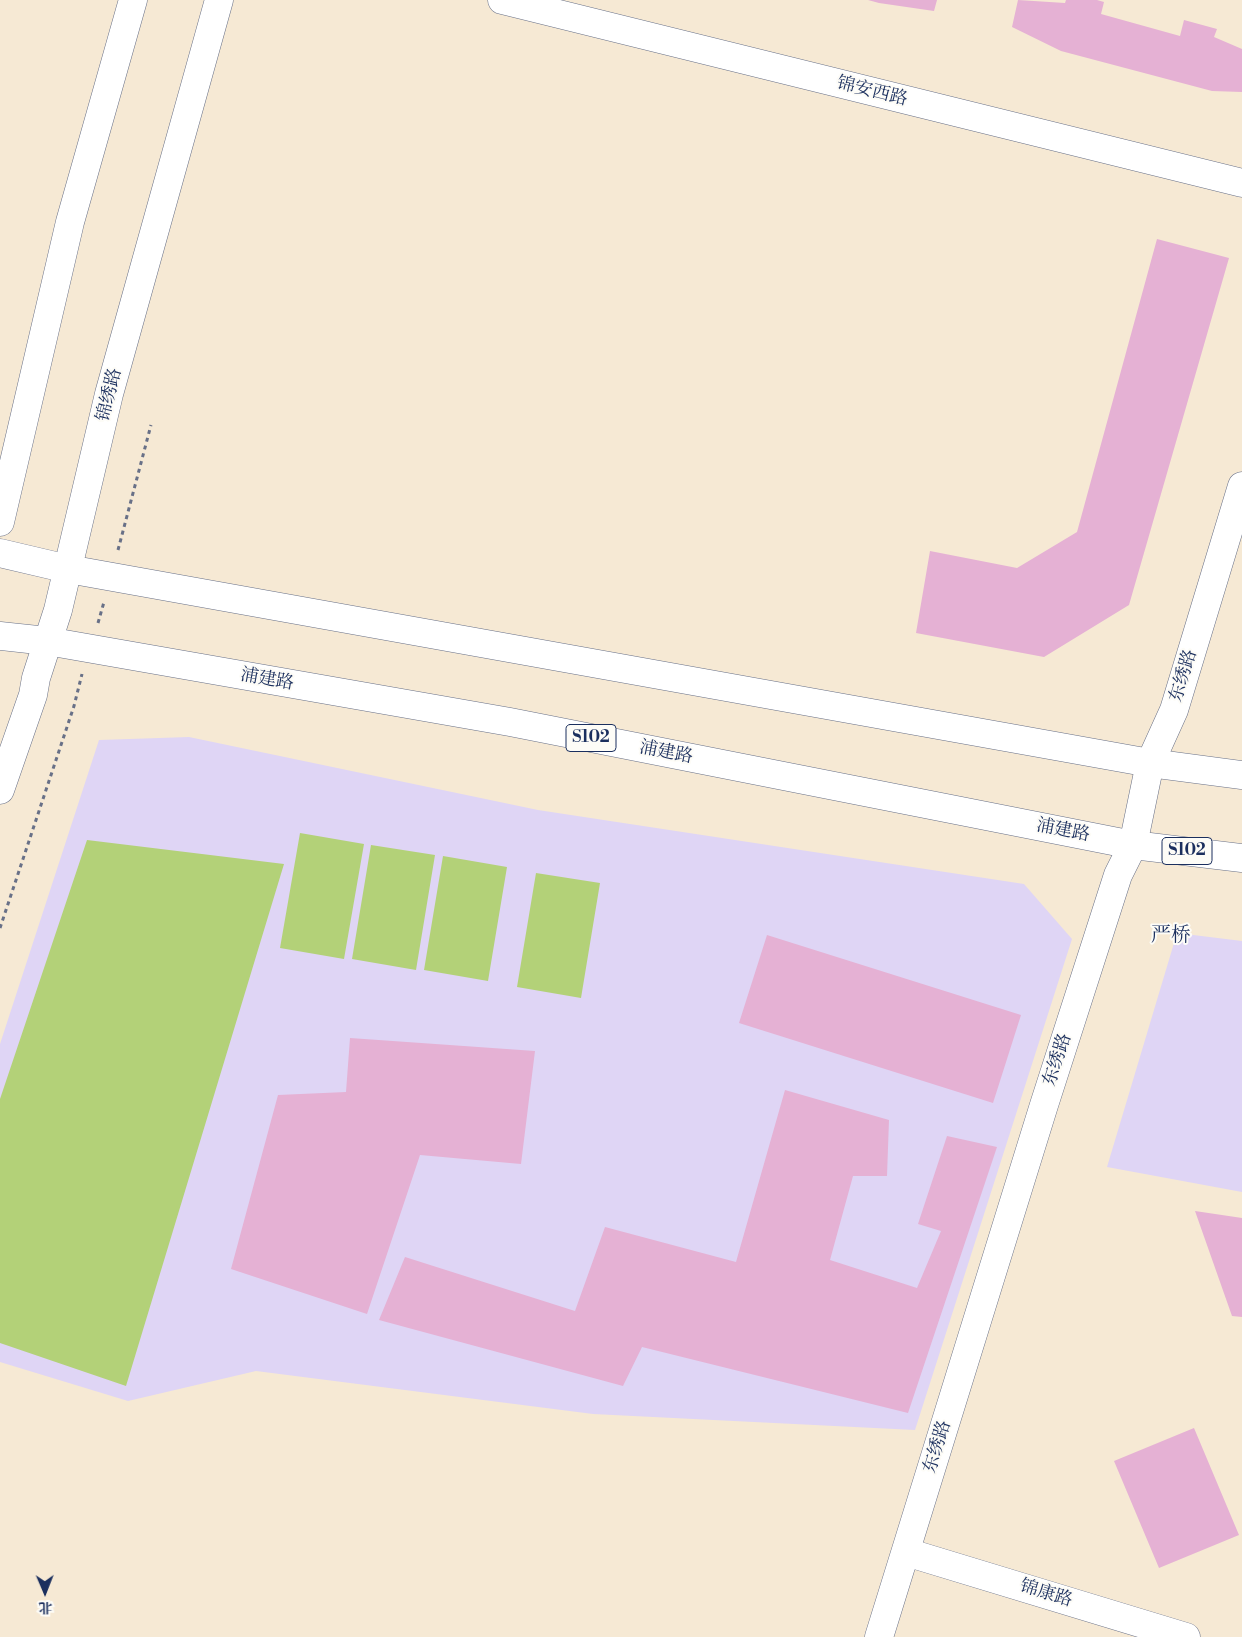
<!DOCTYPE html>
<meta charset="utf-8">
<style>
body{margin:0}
#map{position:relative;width:1242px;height:1637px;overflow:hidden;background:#f6e9d4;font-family:"Libre Bodoni","Noto Serif SC",serif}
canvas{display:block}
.north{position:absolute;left:20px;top:1567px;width:50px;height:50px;-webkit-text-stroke:4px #fdfcf7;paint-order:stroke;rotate:179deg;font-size:14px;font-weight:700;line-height:20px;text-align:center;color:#1b2f5e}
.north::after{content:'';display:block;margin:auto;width:18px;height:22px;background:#1b2f5e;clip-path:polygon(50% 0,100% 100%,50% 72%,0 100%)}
</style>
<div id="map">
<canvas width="1242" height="1637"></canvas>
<div class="north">北</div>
</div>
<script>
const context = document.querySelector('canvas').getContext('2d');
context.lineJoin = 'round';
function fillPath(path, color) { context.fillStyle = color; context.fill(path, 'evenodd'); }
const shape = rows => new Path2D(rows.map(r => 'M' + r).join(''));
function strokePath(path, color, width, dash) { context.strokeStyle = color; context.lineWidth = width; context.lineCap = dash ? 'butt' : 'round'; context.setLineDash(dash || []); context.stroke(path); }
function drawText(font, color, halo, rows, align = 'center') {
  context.font = font + ' "Libre Bodoni","Noto Serif SC",serif'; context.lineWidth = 4; context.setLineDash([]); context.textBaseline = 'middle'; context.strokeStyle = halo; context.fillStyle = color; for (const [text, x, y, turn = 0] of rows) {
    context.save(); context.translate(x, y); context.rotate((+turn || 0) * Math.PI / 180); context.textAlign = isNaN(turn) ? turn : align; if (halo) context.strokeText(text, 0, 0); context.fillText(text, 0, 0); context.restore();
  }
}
const built = shape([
 [189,737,538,810,1024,884,1072,939,915,1430,593,1414,256,1371,128,1401,0,1362,0,1044,99,740],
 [1177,933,1242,941,1242,1192,1107,1167]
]);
const green = shape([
 [300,833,364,844,344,959,280,948],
 [87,840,284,864,126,1386,0,1343,0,1099],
 [371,845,435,855,416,970,352,959],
 [443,856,507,867,488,981,424,970],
 [536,873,600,883,581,998,517,987]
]);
const building = shape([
 [868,0,937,0,934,11,879,3],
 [1018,0,1065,3,1066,0,1097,0,1104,2,1101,14,1180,36,1184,20,1217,29,1214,37,1242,49,1242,92,1212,91,1061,51,1012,27],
 [1157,239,1229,258,1129,605,1044,657,916,633,930,551,1017,568,1077,532],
 [767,935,1021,1015,993,1103,739,1023],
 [350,1038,535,1051,521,1164,420,1155,367,1314,231,1269,278,1095,346,1092],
 [785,1090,889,1120,887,1176,853,1176,830,1260,917,1288,941,1231,918,1224,947,1136,997,1147,908,1413,642,1347,623,1386,379,1320,405,1257,575,1311,605,1227,736,1262],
 [1195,1211,1242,1218,1242,1317,1232,1316],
 [1194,1428,1239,1535,1159,1568,1114,1461]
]);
const path = shape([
 [118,550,151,425],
 [98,623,104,602],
 [0,928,74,706,82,674]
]);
const street = shape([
 [502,0,1242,183],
 [906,1552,1186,1637],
 [879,1637,1044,1105,1118,875,1133,845,1150,763,1174,710,1242,486]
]);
const secondary = shape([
 [0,522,70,222,133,0],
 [0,790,33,695,36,678,58,610,109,394,219,0]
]);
const primary = shape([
 [0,553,68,569,1150,763,1242,775],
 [0,636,47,641,510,722,1133,845,1242,858]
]);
const shields = [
 [591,738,50],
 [1187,851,50]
];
const shieldNames = [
 ["S102",591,738],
 ["S102",1187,851]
];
const streetNames = [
 ["锦安西路",872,92,14],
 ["锦绣路",110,395,-76],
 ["东绣路",1184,676,-73],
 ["浦建路",267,680,10],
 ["浦建路",666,753,11],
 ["浦建路",1063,831,11],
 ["东绣路",1058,1060,-72],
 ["东绣路",938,1447,-73],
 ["锦康路",1046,1594,17]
];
const quarterNames = [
 ["严桥",1171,936]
];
fillPath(built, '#dfd5f5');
fillPath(green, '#b3d178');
fillPath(building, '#e5b1d4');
strokePath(street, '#687087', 29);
strokePath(secondary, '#687087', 29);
strokePath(primary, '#687087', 29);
strokePath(path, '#687087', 3, [4, 4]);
strokePath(street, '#fff', 28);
strokePath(secondary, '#fff', 28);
strokePath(primary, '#fff', 28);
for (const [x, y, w] of shields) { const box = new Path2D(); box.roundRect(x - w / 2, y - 13.5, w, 27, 4); context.fillStyle = '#fdfcf7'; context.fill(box); strokePath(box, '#1b2f5e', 1); }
drawText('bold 16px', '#1b2f5e', null, shieldNames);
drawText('18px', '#1b2f5e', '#fdfcf7', streetNames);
drawText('20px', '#1b2f5e', '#fdfcf7', quarterNames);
</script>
